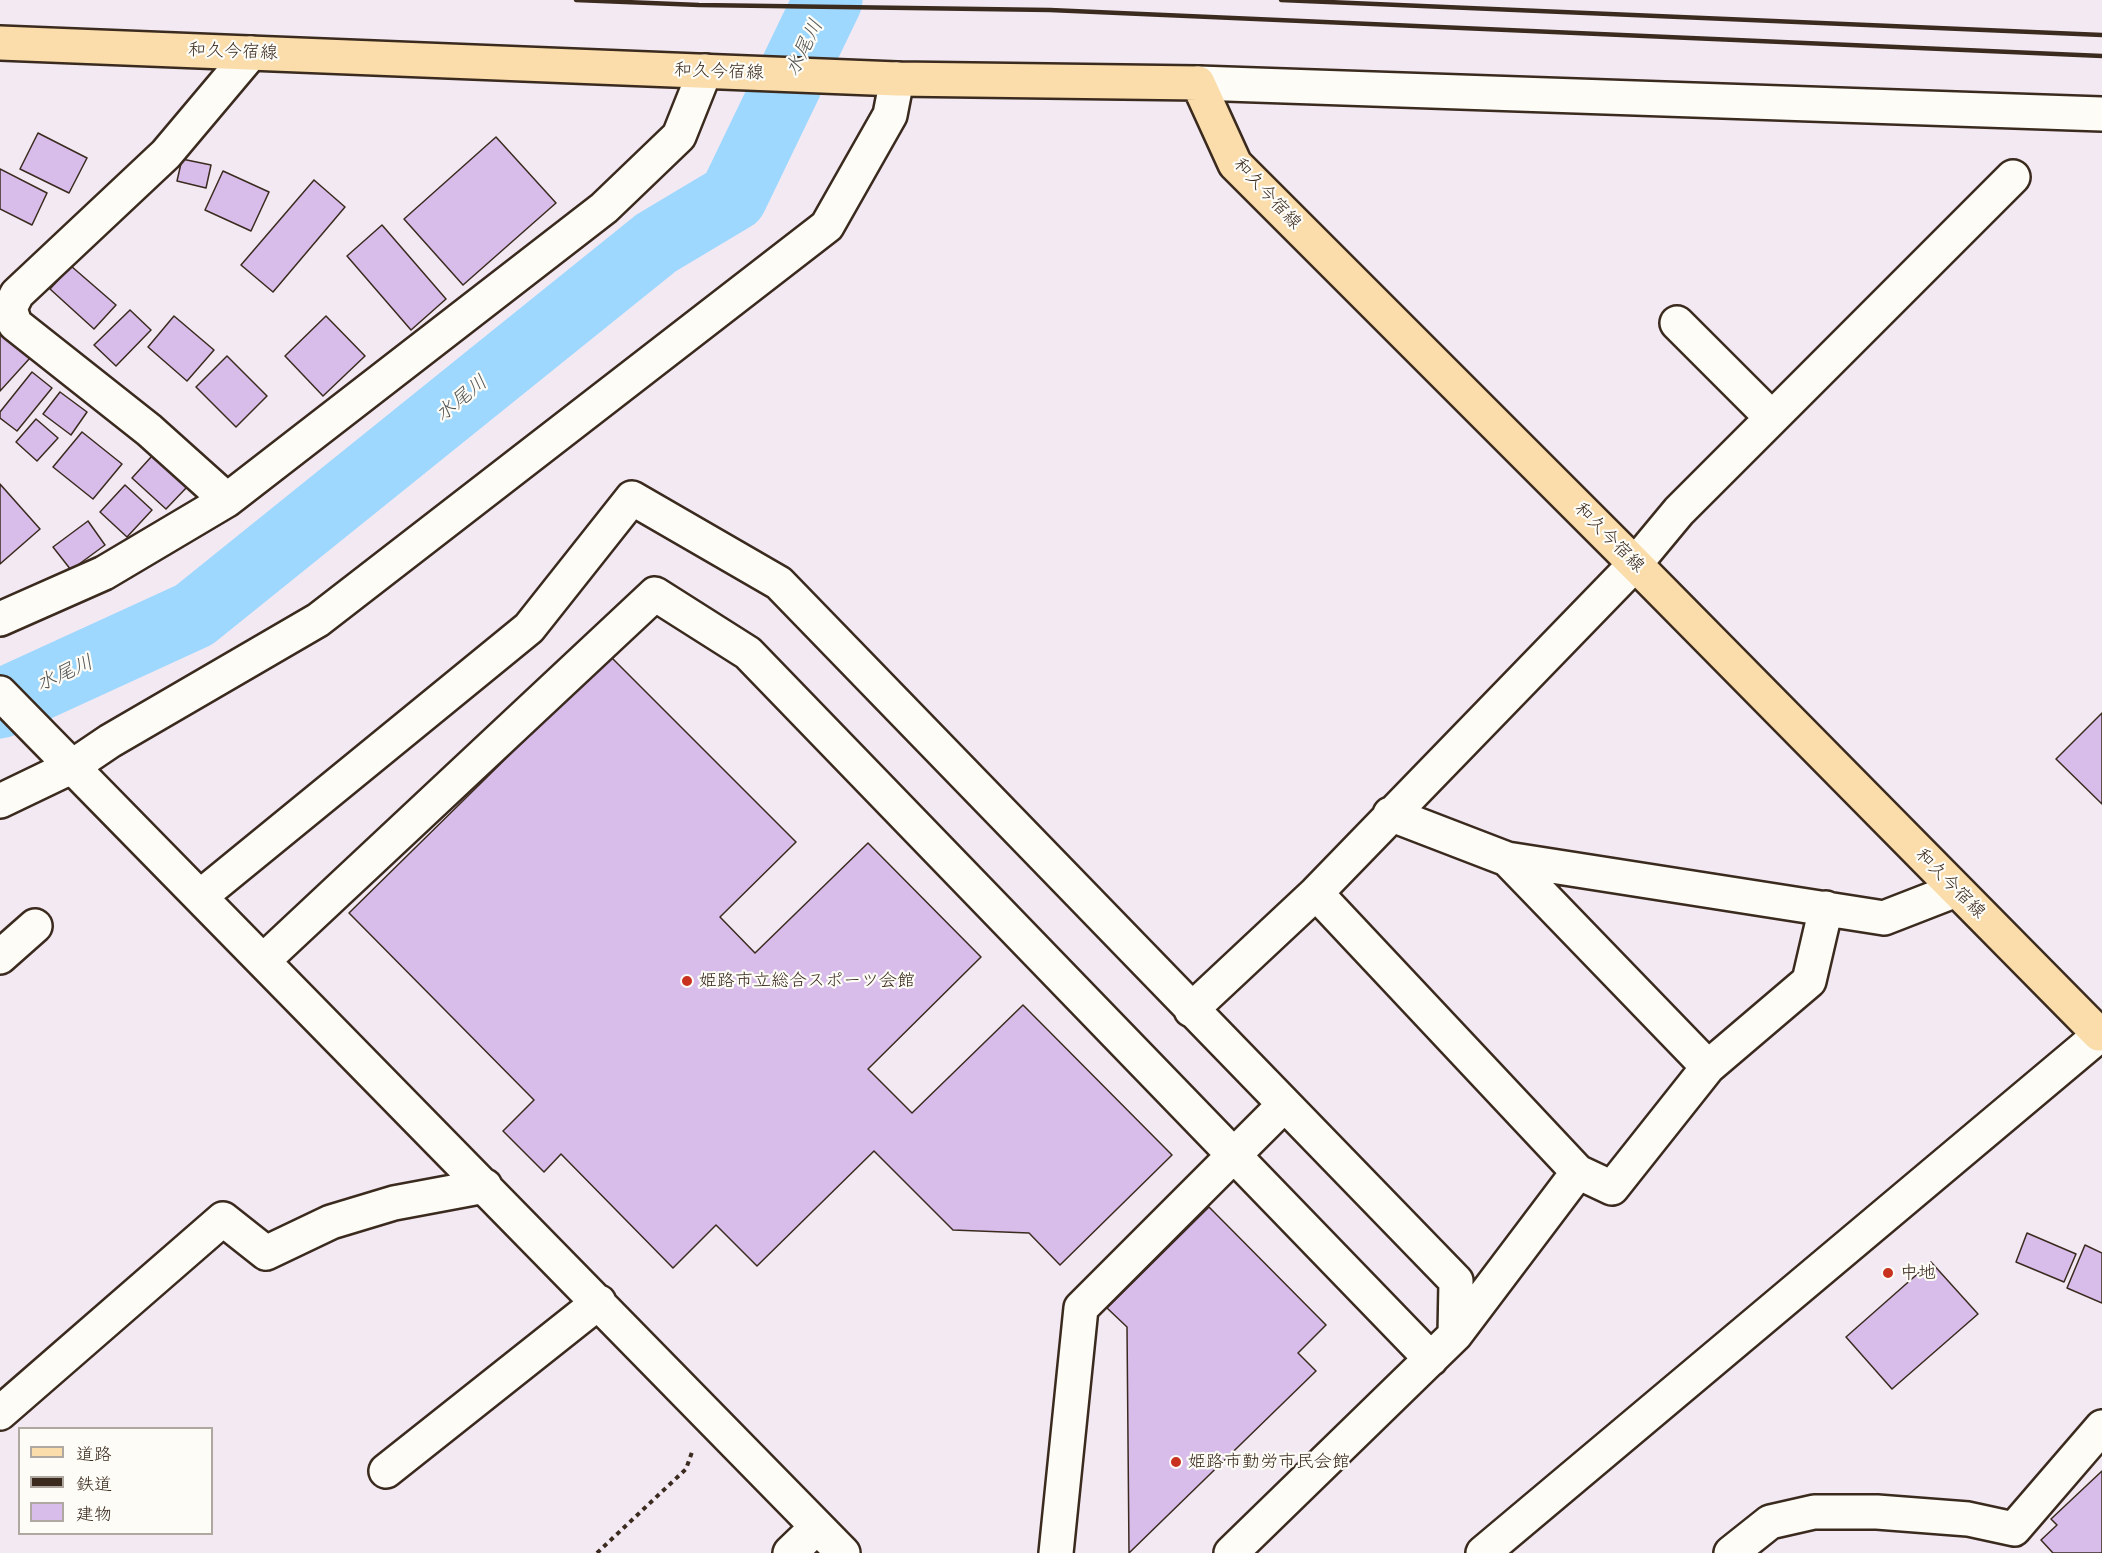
<!DOCTYPE html>
<meta charset="utf-8">
<style>
body{margin:0}
#map{position:relative;width:2102px;height:1553px;overflow:hidden;background:#f2e9f3;font-family:"Balsamiq Sans","Klee One",sans-serif}
canvas{display:block}
.legend{position:absolute;left:18px;top:1427px;width:195px;height:108px;box-sizing:border-box;background:#fdfcf7;border:2px solid #afa8a0;margin:0;padding:8px 10px;list-style:none;font-size:18px;color:#3b2a1e}
.legend li{display:flex;align-items:center;gap:12px;height:30px}
.legend b{width:30px;border:2px solid #afa8a0}
</style>
<div id="map">
<canvas width="2102" height="1553"></canvas>
<ul class="legend">
<li><b style="height:8px;background:#faddab"></b>道路</li>
<li><b style="height:8px;background:#3b2a1e"></b>鉄道</li>
<li><b style="height:16px;background:#d8bdeb"></b>建物</li>
</ul>
</div>
<script>
const context = document.querySelector('canvas').getContext('2d');
context.lineJoin = 'round';
const shape = rows => new Path2D(rows.map(r => 'M' + r).join(''));
function strokePath(path, color, width, dash) { context.strokeStyle = color; context.lineWidth = width; context.lineCap = dash ? 'butt' : 'round'; context.setLineDash(dash || []); context.stroke(path); }
function fillPath(path, color) { context.fillStyle = color; context.fill(path, 'evenodd'); }
function drawText(font, color, halo, rows, align = 'center') {
  context.font = font + ' "Balsamiq Sans","Klee One",sans-serif'; context.lineWidth = 4.5; context.setLineDash([]); context.textBaseline = 'middle'; context.strokeStyle = halo; context.fillStyle = color; for (const [text, x, y, turn = 0] of rows) {
    context.save(); context.translate(x, y); context.rotate((+turn || 0) * Math.PI / 180); context.textAlign = isNaN(turn) ? turn : align; if (halo) context.strokeText(text, 0, 0); context.fillText(text, 0, 0); context.restore();
  }
}
const river = shape([
 [0,704,194,615,656,243,733,197,828,0]
]);
const building = shape([
 [38,133,87,158,69,193,20,169,38,133],
 [496,137,556,203,463,285,404,219,496,137],
 [182,159,211,165,206,188,177,181,182,159],
 [0,169,47,193,32,225,0,209,0,169],
 [223,171,269,192,251,231,205,210,223,171],
 [314,180,345,207,273,292,241,265,314,180],
 [382,225,446,299,411,330,347,256,382,225],
 [71,266,116,305,94,329,50,289,71,266],
 [130,310,151,330,116,366,94,345,130,310],
 [174,316,214,350,187,381,148,347,174,316],
 [326,316,365,356,323,396,285,356,326,316],
 [0,332,30,358,0,391,0,332],
 [227,356,267,396,236,427,196,387,227,356],
 [32,372,52,388,17,431,0,418,0,412,32,372],
 [60,392,87,412,71,435,43,414,60,392],
 [36,419,58,438,37,461,16,442,36,419],
 [82,432,122,464,93,499,53,467,82,432],
 [152,456,187,487,166,509,132,478,152,456],
 [0,484,40,529,0,564,0,484],
 [125,485,152,510,127,537,100,512,125,485],
 [88,521,105,545,71,570,53,547,88,521],
 [610,656,796,842,720,917,755,953,868,843,981,957,868,1069,912,1113,1023,1005,1172,1155,1060,1265,1029,1233,953,1230,874,1151,757,1266,716,1225,673,1268,561,1154,544,1172,503,1131,534,1100,349,913,610,656],
 [2102,713,2102,804,2056,759,2102,713],
 [1209,1207,1326,1325,1298,1353,1316,1371,1129,1553,1127,1327,1107,1308,1209,1207],
 [2027,1233,2076,1254,2064,1282,2016,1262,2027,1233],
 [2085,1245,2102,1253,2102,1303,2067,1288,2085,1245],
 [1931,1262,1978,1314,1892,1389,1846,1337,1931,1262],
 [2102,1471,2102,1553,2053,1553,2041,1540,2057,1525,2051,1519,2102,1471]
]);
const path = shape([
 [597,1553,686,1469,692,1452]
]);
const minor = shape([
 [1198,83,2102,114],
 [1677,323,1772,418],
 [227,500,149,430,15,324,10,308,17,294,166,154,251,53],
 [0,619,104,573,227,500,604,208,679,136,705,71],
 [0,693,843,1553],
 [0,801,73,766,110,741,318,620,827,226,890,115,897,79],
 [1390,814,1507,859,1708,1067,1612,1188,1578,1172,1455,1335],
 [1507,859,1884,918,1956,890],
 [1316,893,1578,1172],
 [201,896,529,628,632,498,779,583,1456,1281,1455,1335,1231,1553],
 [0,957,35,926],
 [264,960,655,594,748,653,1431,1359],
 [1191,1010,1316,893,1635,564,1679,511,2013,177],
 [1708,1067,1809,981,1826,908],
 [0,1413,223,1219,266,1253,331,1222,394,1203,485,1186],
 [386,1471,599,1302],
 [790,1553,817,1527],
 [1056,1553,1081,1308,1284,1105],
 [1483,1553,2102,1033],
 [1731,1553,1770,1522,1814,1512,1877,1512,1968,1519,2014,1529,2102,1427]
]);
const major = shape([
 [0,43,897,79,1198,83,1235,164,1635,564,2099,1034,2102,1031]
]);
const rail = shape([
 [576,0,699,5,1050,10,2102,56],
 [1281,0,2102,35]
]);
const markers = [
 [687,981,6,"#c8321e"],
 [1888,1273,6,"#c8321e"],
 [1176,1462,6,"#c8321e"]
];
const streetNames = [
 ["和久今宿線",233,52,2],
 ["和久今宿線",719,72,2],
 ["和久今宿線",1267,194,47],
 ["和久今宿線",1609,538,45],
 ["和久今宿線",1950,884,45]
];
const poiNames = [
 ["姫路市立総合スポーツ会館",699,981],
 ["中地",1900,1273],
 ["姫路市勤労市民会館",1188,1462]
];
const waterNames = [
 ["水尾川",805,48,-64],
 ["水尾川",462,399,-39],
 ["水尾川",65,674,-24]
];
strokePath(river, '#9ed8fe', 69);
fillPath(building, '#d8bdeb');
strokePath(building, '#3b2a1e', 1.5);
strokePath(minor, '#3b2a1e', 38);
strokePath(major, '#3b2a1e', 38);
strokePath(path, '#3b2a1e', 4, [4.5, 4.5]);
strokePath(minor, '#fdfcf7', 33);
strokePath(major, '#faddab', 33);
strokePath(rail, '#3b2a1e', 4.5);
for (const [x, y, r, color] of markers) { const dot = new Path2D(); dot.arc(x, y, r, 0, 2 * Math.PI); context.fillStyle = color; context.fill(dot); strokePath(dot, '#fdfcf7', 2); }
drawText('18px', '#3b2a1e', '#fdfcf7', streetNames);
drawText('18px', '#3b2a1e', '#fdfcf7', poiNames, 'left');
drawText('italic 20px', '#545656', '#fdfcf7', waterNames);
</script>
